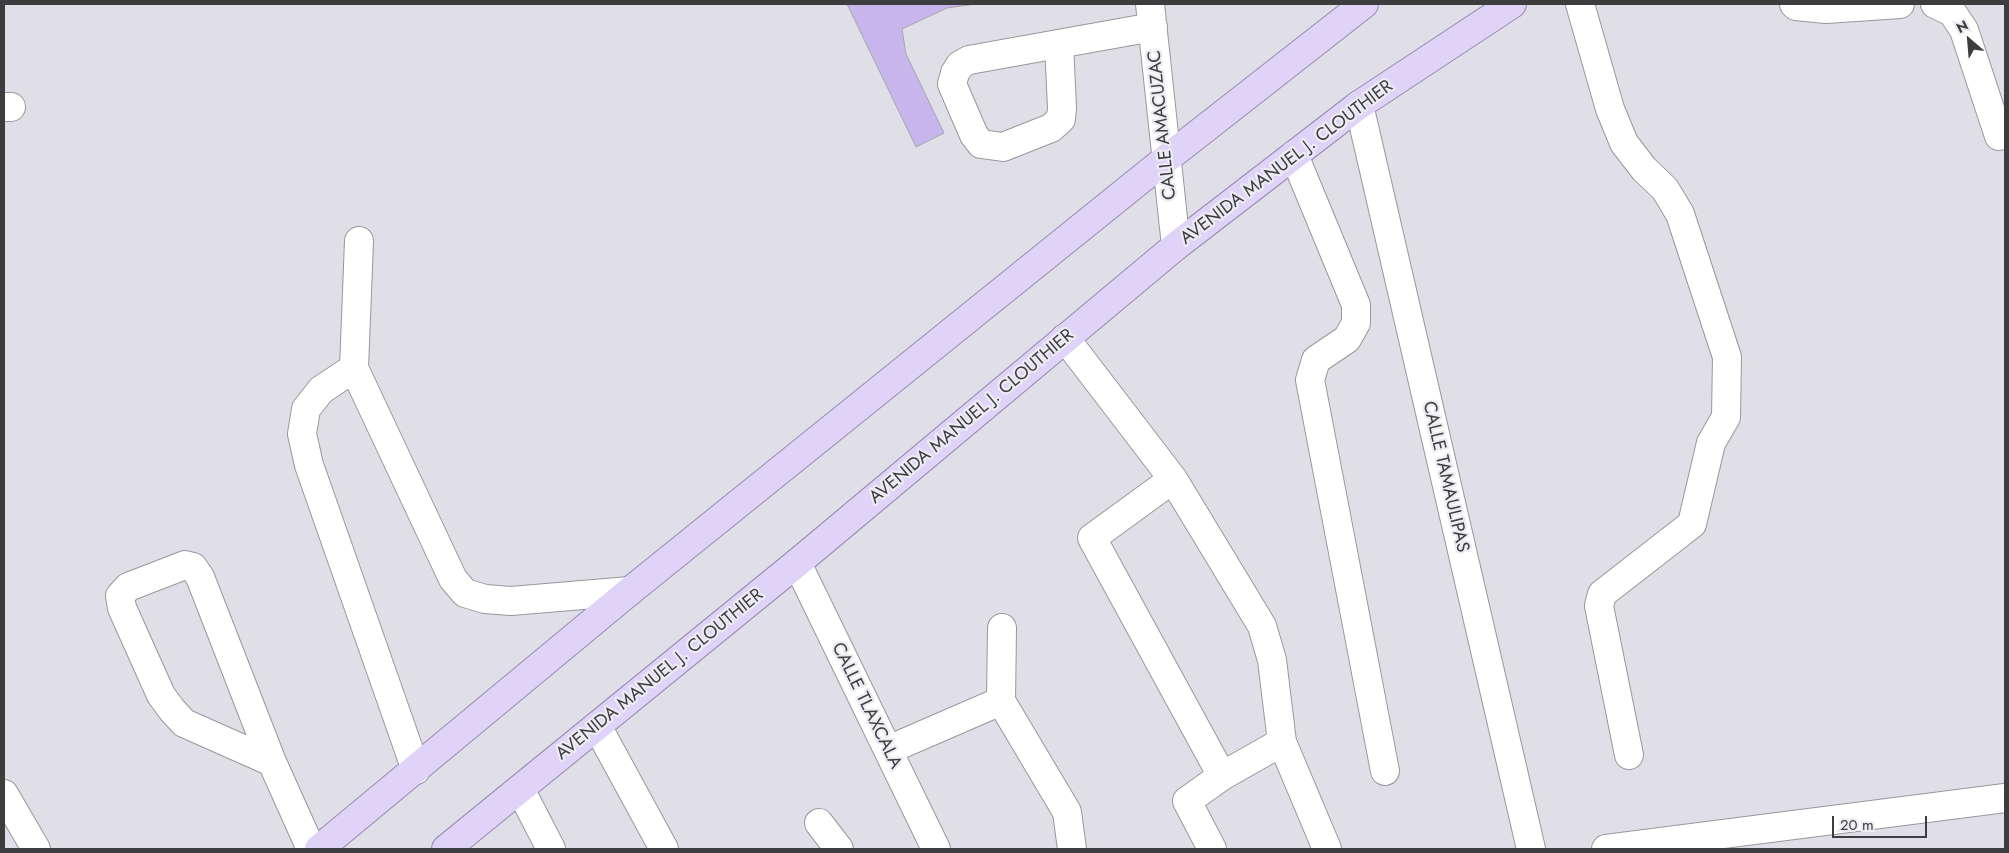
<!DOCTYPE html>
<style>
body{margin:0}
#map{position:relative;width:2009px;height:853px;overflow:hidden;background:#e0dee6;font-family:Jost,sans-serif}
canvas{display:block}
.frame{position:absolute;inset:0;border:5px solid #3d3c3f;pointer-events:none}
.north{position:absolute;left:1944px;top:15px;width:50px;height:50px;-webkit-text-stroke:4px #edebf3;paint-order:stroke;rotate:333deg;font-size:14px;font-weight:700;line-height:20px;text-align:center;color:#3d3c3f}
.north::after{content:'';display:block;margin:auto;width:18px;height:22px;background:#3d3c3f;clip-path:polygon(50% 0,100% 100%,50% 72%,0 100%)}
.scale{position:absolute;left:1832px;top:816px;width:95px;height:22px;box-sizing:border-box;border:2px solid #3d3c3f;border-top:0;padding-left:6px;font-size:15px;line-height:18px;white-space:nowrap;color:#3d3c3f;-webkit-text-stroke:4px #edebf3;paint-order:stroke}
</style>
<div id="map">
<canvas width="2009" height="853"></canvas>
<div class="frame"></div>
<div class="north">N</div>
<div class="scale">20 m</div>
</div>
<script>
const context = document.querySelector('canvas').getContext('2d');
context.lineJoin = 'round';
function fillPath(path, color) { context.fillStyle = color; context.fill(path, 'evenodd'); }
const shape = rows => new Path2D(rows.map(r => 'M' + r).join(''));
function strokePath(path, color, width, dash) { context.strokeStyle = color; context.lineWidth = width; context.lineCap = dash ? 'butt' : 'round'; context.setLineDash(dash || []); context.stroke(path); }
function drawText(font, color, halo, rows, align = 'center') {
  context.font = font + ' Jost,sans-serif'; context.lineWidth = 4.5; context.setLineDash([]); context.textBaseline = 'middle'; context.strokeStyle = halo; context.fillStyle = color; for (const [text, x, y, turn = 0] of rows) {
    context.save(); context.translate(x, y); context.rotate((+turn || 0) * Math.PI / 180); context.textAlign = isNaN(turn) ? turn : align; if (halo) context.strokeText(text, 0, 0); context.fillText(text, 0, 0); context.restore();
  }
}
const building = shape([
 [847,4,975,4,947,8,902,29,906,54,944,133,916,147,847,4]
]);
const minor = shape([
 [1150,4,1176,246],
 [1580,4,1610,109,1624,143,1644,169,1665,189,1680,214,1727,357,1726,417,1711,443,1692,524,1602,594,1599,606,1629,755],
 [1794,4,1796,6,1826,9,1900,4],
 [1935,4,1952,12,1964,30,1999,136],
 [1059,44,1062,108,1061,119,1051,128,1003,147,981,144,974,135,952,84,955,73,960,65,969,60,1153,27],
 [1359,105,1531,849],
 [4,107,11,107],
 [1294,155,1356,305,1356,323,1347,339,1316,360,1310,380,1385,771],
 [359,241,354,368,453,579,465,593,485,599,511,601,630,591],
 [1065,338,1173,479,1262,626,1272,660,1282,742,1327,849],
 [354,368,321,390,306,409,302,434,309,465,416,770],
 [1173,479,1092,538,1222,776],
 [797,563,936,849],
 [1002,628,1001,701,1067,812,1072,849],
 [597,726,664,849],
 [888,750,1001,701],
 [272,762,184,723,172,710,161,695,122,608,120,596,128,587,185,565,193,567,200,577,272,762,311,849],
 [520,789,551,849],
 [4,794,36,849],
 [819,823,839,849],
 [1212,849,1187,801,1222,776,1282,742],
 [1606,849,2005,798]
]);
const major = shape([
 [319,849,630,591,1166,159,1364,4],
 [446,849,797,563,1176,246,1359,105,1512,4]
]);
const streetNames = [
 ["CALLE AMACUZAC",1163,125,-96],
 ["AVENIDA MANUEL J. CLOUTHIER",1287,163,-37],
 ["AVENIDA MANUEL J. CLOUTHIER",972,417,-40],
 ["CALLE TAMAULIPAS",1445,477,77],
 ["AVENIDA MANUEL J. CLOUTHIER",660,675,-39],
 ["CALLE TLAXCALA",866,706,64]
];
fillPath(building, '#c7b5eb');
strokePath(building, '#a8a6ae', 1);
strokePath(minor, '#99979e', 30);
strokePath(major, '#998bb3', 30);
strokePath(minor, '#fff', 28);
strokePath(major, '#dfd3f7', 28);
drawText('18px', '#3d3c3f', '#edebf3', streetNames);
</script>
